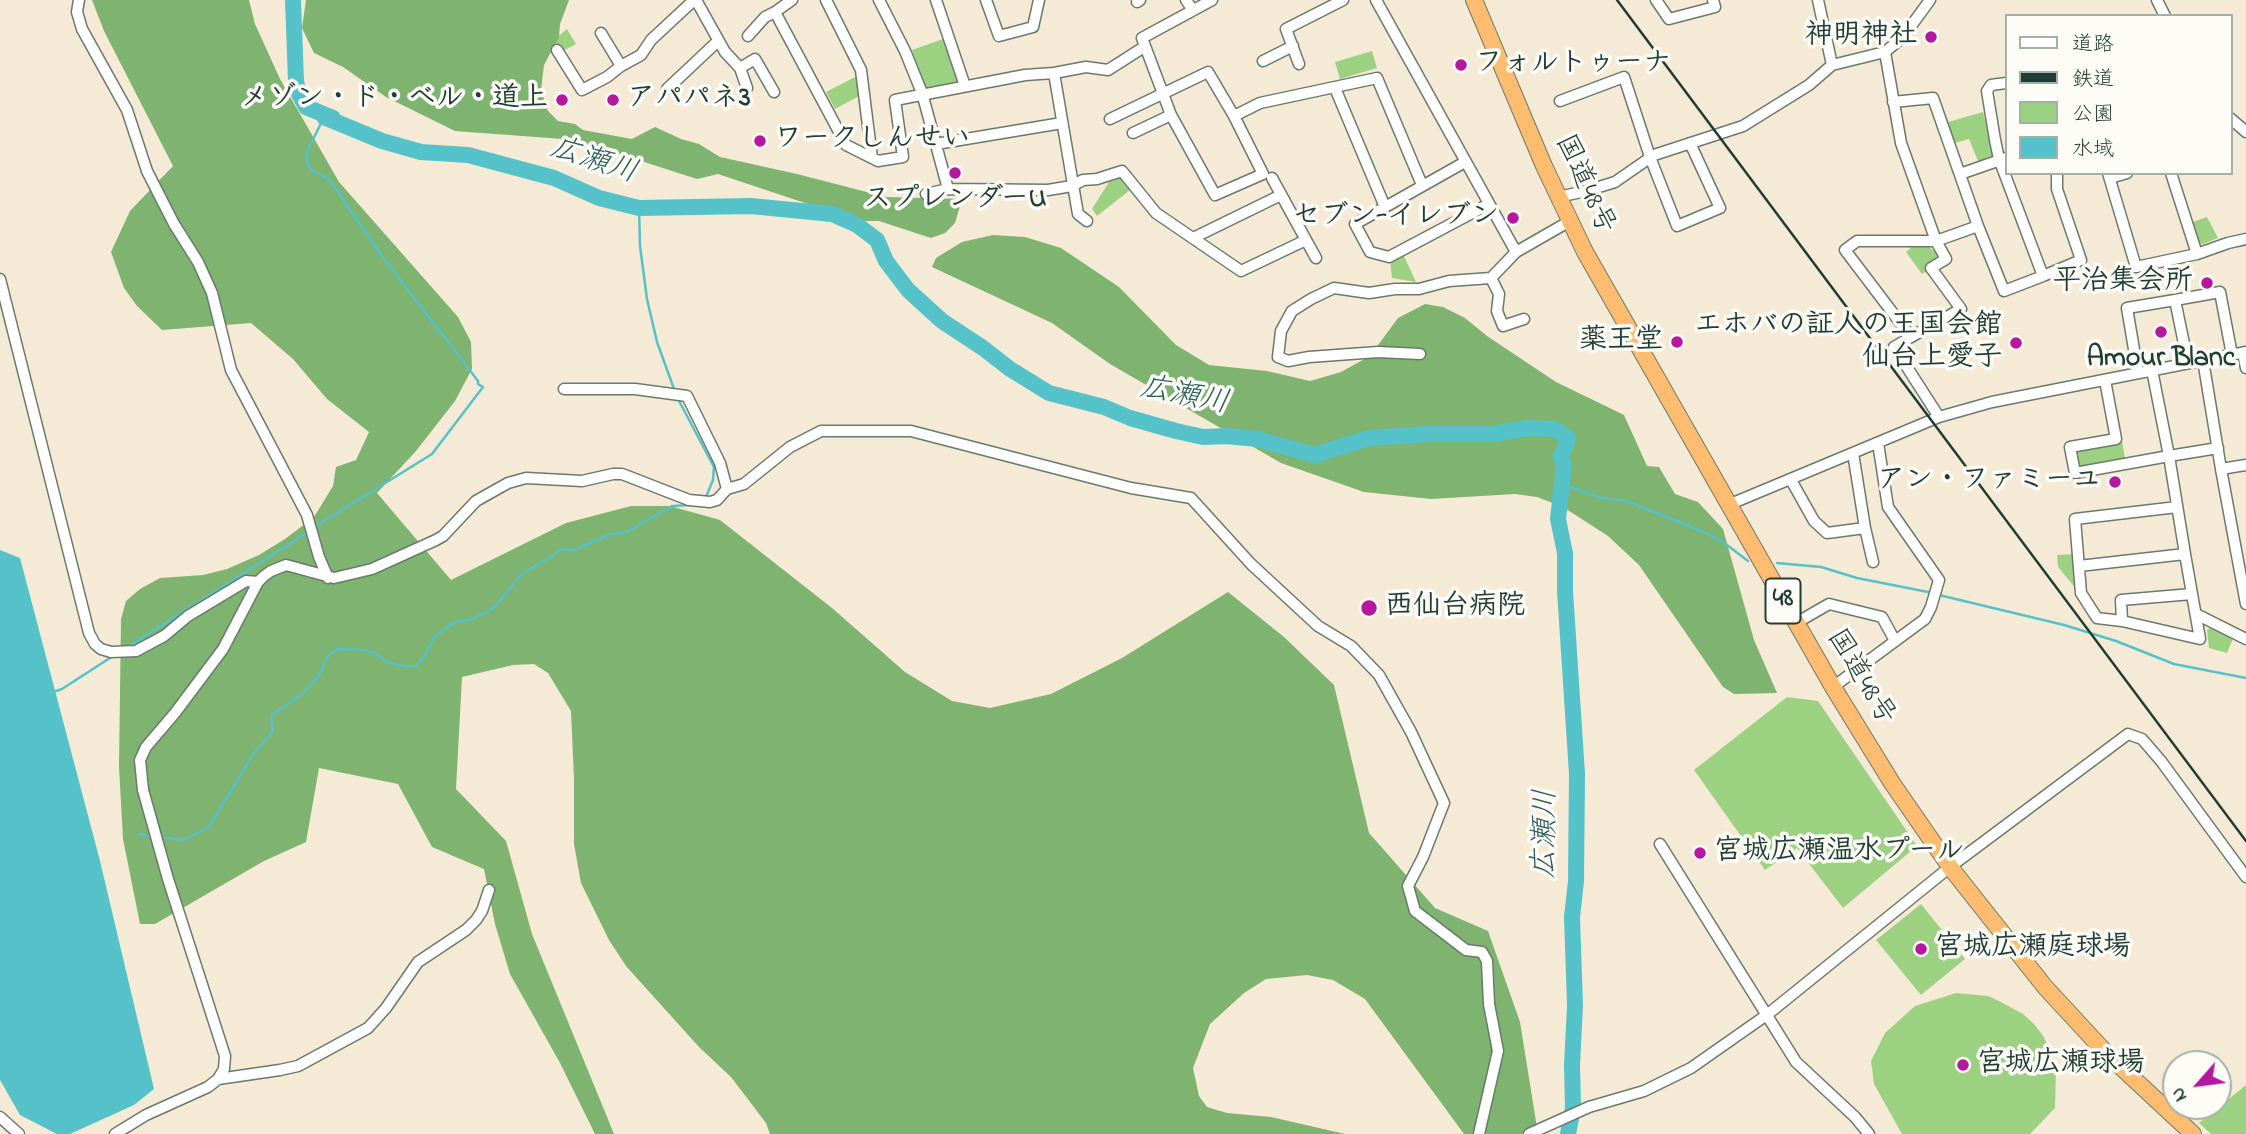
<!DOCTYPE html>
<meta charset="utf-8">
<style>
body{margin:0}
#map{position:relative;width:2246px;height:1134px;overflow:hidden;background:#f5ead5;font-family:"Indie Flower","Klee One",sans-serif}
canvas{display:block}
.legend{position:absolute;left:2005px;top:14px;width:228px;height:161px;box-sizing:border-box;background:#fdfcf7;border:2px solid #a4b0a9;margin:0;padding:9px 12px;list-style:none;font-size:21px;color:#1f3d34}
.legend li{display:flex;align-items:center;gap:14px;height:35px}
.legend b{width:35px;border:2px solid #a4b0a9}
.north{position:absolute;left:2162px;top:1050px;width:70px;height:70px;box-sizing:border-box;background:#fdfcf7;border:2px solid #a4b0a9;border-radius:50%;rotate:242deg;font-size:19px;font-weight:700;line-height:28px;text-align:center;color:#1f3d34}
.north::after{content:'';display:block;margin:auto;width:24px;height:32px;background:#b5179e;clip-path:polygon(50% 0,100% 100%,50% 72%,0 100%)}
</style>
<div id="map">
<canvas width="2246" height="1134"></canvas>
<ul class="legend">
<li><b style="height:9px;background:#fff"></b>道路</li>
<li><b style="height:9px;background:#1f3d34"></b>鉄道</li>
<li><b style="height:19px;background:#9dd182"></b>公園</li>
<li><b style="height:19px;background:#54c2c8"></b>水域</li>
</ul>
<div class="north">N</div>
</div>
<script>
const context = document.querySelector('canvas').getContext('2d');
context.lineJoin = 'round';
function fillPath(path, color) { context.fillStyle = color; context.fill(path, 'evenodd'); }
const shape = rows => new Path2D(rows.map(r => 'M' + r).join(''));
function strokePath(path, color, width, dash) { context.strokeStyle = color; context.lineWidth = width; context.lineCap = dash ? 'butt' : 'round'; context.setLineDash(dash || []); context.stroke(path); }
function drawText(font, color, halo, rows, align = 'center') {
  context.font = font + ' "Indie Flower","Klee One",sans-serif'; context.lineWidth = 7; context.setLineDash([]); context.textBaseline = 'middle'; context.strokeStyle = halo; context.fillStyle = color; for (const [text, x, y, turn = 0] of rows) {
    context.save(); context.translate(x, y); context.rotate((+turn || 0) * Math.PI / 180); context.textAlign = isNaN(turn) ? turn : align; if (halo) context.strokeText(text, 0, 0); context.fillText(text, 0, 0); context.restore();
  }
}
const green = shape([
 [567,29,576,44,561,52,554,40],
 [943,39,957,82,926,89,912,50],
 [1372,51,1377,68,1340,79,1335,62],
 [857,76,861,95,835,109,826,92],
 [1983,112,1994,157,1978,161,1969,139,1955,143,1948,122],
 [1120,178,1130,190,1097,216,1092,209,1109,182],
 [2207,217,2218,238,2203,244,2196,243,2190,223],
 [1914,245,1929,247,1938,254,1937,259,1926,265,1927,271,1922,274,1906,252],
 [1403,254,1416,282,1392,278,1390,260],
 [2122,441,2125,459,2077,469,2074,451],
 [2075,554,2077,590,2058,567,2057,555],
 [2213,626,2234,636,2227,653,2209,648,2207,630],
 [1787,697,1818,701,1917,846,1843,908,1797,848,1765,870,1694,770],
 [1921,904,1965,959,1921,995,1876,940],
 [1956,993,1988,996,1999,1001,2023,1014,2033,1023,2044,1037,2056,1069,2055,1108,2030,1134,1902,1134,1874,1084,1871,1061,1885,1033,1915,1006],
 [2246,1085,2246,1134,2211,1134,2199,1123]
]);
const forest = shape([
 [92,0,249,0,255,24,280,79,339,182,458,317,471,342,472,369,455,401,416,451,377,493,451,580,566,523,631,506,670,506,720,520,832,608,905,672,952,701,990,708,1051,694,1122,658,1228,592,1284,637,1334,685,1369,833,1435,908,1488,931,1520,1022,1538,1134,1464,1134,1365,999,1333,980,1307,975,1266,979,1244,993,1210,1024,1193,1068,1199,1096,1207,1107,1227,1113,1271,1117,1345,1134,770,1134,766,1123,731,1077,699,1047,626,966,609,940,581,883,574,844,574,779,571,711,548,673,534,664,513,665,462,677,456,789,506,841,532,934,614,1134,595,1134,560,1063,510,974,495,924,484,869,432,847,398,784,319,768,306,842,264,861,155,924,140,924,123,839,119,767,121,619,126,601,140,589,160,578,203,575,227,569,259,555,285,539,314,517,333,486,336,467,356,460,369,432,327,399,293,359,251,323,162,330,137,306,124,288,111,252,130,211,173,166,104,31],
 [306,0,569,0,560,24,559,37,544,65,541,90,548,111,558,121,575,124,583,130,632,139,655,127,681,139,699,144,720,157,797,174,886,197,962,199,955,223,945,233,931,238,879,221,859,221,718,174,697,179,576,140,455,131,386,97,343,67,314,53,302,28],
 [993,235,1025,237,1061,248,1119,287,1176,345,1209,365,1267,371,1310,381,1341,372,1370,356,1398,318,1425,304,1443,307,1465,318,1487,336,1556,382,1624,415,1647,466,1659,467,1675,494,1698,502,1723,529,1754,640,1777,693,1734,694,1723,687,1639,565,1608,536,1563,507,1537,497,1515,494,1431,499,1364,492,1281,463,1110,364,1052,323,932,267,936,258,962,242]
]);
const water = shape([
 [0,550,20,558,100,861,154,1089,134,1105,70,1134,57,1134,20,1115,0,1080]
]);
const stream = shape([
 [639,208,640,246,647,299,657,342,674,389],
 [678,399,714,467,713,480,706,497],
 [1561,484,1602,498,1626,501,1702,531,1723,542,1748,561],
 [313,528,432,454,483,387,478,384,478,381,382,256,335,188,328,179,314,172,308,166,306,154,324,117],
 [1777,563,1821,567,1857,578,1933,593],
 [1939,595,2064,625,2116,641,2174,664,2246,678],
 [128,647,308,532],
 [53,692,62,689,113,656],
 [139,834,153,837],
 [159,837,184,840,209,827,254,753,272,733,272,715,305,692,320,674,328,656,337,649,363,650,375,653,385,661,398,665,415,667,424,657,434,637,455,622,473,619,494,608,522,574,563,549,574,550,612,534,627,532,672,506,692,505]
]);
const river = shape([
 [293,0,296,81,299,94,306,107,333,118],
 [324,117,382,141,421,152,468,155,554,178,599,198,639,208,751,206,832,214,857,225,877,240,886,261,908,290,942,321,983,348,1010,369,1049,393,1104,407,1130,418,1176,431,1203,437,1227,436,1257,439,1315,455,1369,438,1428,434,1494,434,1528,428,1555,429,1568,439,1561,457,1564,466,1558,519,1565,553,1565,591,1577,774,1576,881,1572,917,1575,1006,1572,1065,1573,1108,1568,1134]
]);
const minor = shape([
 [79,0,77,12,82,29,127,110,147,171,174,224,198,262,212,293,231,370,307,515,319,557,328,578],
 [696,0,725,52,740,68,747,88],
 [792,0,775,12,846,145,878,161,903,157,895,100,1025,75,1054,73,1078,214,1087,221],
 [826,0,861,70,872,158],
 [879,0,905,51,922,93,948,189,1048,190,1072,186,1083,180,1097,179,1122,171,1156,213,1241,271,1306,240,1272,178],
 [936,0,965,86],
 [986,0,999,36,1033,27,1039,0],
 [1186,0,1190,6],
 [1212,0,1142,38,1171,115,1215,195,1263,174,1234,116,1260,103,1377,78,1422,185],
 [1376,0,1516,252],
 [1656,0,1669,19,1715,7,1713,0],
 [1818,0,1832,65],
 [2157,0,2165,16],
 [1137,2,1140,0],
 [601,33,621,66],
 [748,36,765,17,775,12],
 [557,50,582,90,607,77,621,66,641,55,651,40,694,0],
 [1885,52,1901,143,1936,241,1946,259,1931,268,1961,309,1911,337],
 [1263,61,1293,46],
 [1299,64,1286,29,1343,0],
 [740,68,755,59,774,92],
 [1054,73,1086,67,1108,70,1144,47],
 [2006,83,1991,85,1987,91,1995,140,1999,159,2043,276,2081,260,2057,189,2057,173],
 [1335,88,1385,207],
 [667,89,718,41],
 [1560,101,1624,77,1650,157,1677,226,1720,208,1690,143],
 [1893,102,1933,98,1978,226,2004,291,2043,276],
 [2230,118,2246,132],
 [1110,119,1208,72,1234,116],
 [1133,133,1171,115],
 [936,144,1062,123],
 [1465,162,1355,224,1370,252,1389,257,1489,204],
 [2108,173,2136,267,2197,254,2228,243,2246,239],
 [2171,173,2197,254],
 [1960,174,2006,158],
 [2110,178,2127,173],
 [926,194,948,189],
 [1558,197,1586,191,1615,182,1654,155,1743,126,1809,85,1832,65,1885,52,1903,37,1930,0],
 [1193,238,1281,195],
 [1306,240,1316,258],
 [1491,278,1499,294,1497,311,1503,326,1524,319],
 [0,279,89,633,95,644,101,649,111,652,136,651,164,636,188,616,246,581,258,582],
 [2243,353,2246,368],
 [1420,354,1378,352,1309,357,1288,361,1278,357,1281,331,1292,311,1311,299,1334,288,1369,293,1395,289,1419,289,1449,281,1491,278,1516,252,1570,221],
 [2203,360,2221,469,2246,465],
 [2188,363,2175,300,2220,292,2232,355],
 [2138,373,2127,308,2175,300],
 [2105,380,2116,439,2070,447,2075,473,2169,456,2152,370],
 [564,389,635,389,687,396,720,463,727,489],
 [1939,417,1894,347,1911,337,1845,250,1857,241,1936,241,1978,226],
 [2221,469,2246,604],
 [1791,480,1814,521,1827,533,1865,528,1853,453],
 [1728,505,1939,417,1992,402,2246,352],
 [2177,507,2075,519,2081,593,2097,618,2122,621,2121,600,2192,594,2185,554,2169,456,2218,448],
 [1865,528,1873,562],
 [2079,566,2185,554],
 [2196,614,2246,639],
 [2122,621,2200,639,2192,594],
 [1796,623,1829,604,1882,617,1895,641],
 [1833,687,1925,619,1931,607,1939,580,1888,507,1878,443],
 [1660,844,1796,1062,1855,1117,1869,1134],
 [218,1079,280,1070,298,1066,368,1028,386,1008,418,962,466,930,476,920,482,911,489,890],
 [0,1117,19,1134],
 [115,1134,146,1115,208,1087,218,1079,224,1069,225,1056,168,879,143,790,140,760,146,747,175,713,223,649,258,582,264,576,271,571,286,565,334,578,372,569,436,540,443,536,476,501,508,483,526,478,582,481,613,474,622,474,689,500,710,502,717,500,727,489,744,484,790,447,821,431,911,431,1131,488,1191,498,1251,564,1318,626,1351,646,1379,675,1411,732,1444,803,1423,857,1408,886,1415,911,1466,950,1482,952,1487,961,1489,1004,1498,1051,1479,1134],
 [1529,1134,1589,1107,1644,1091,1691,1068,1768,1014,1950,867,2128,734,2142,739,2161,761,2246,877]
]);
const highway = shape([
 [1474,0,1544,166,1585,252,1833,687,1892,783,1950,867,2045,987,2107,1054,2193,1134]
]);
const rail = shape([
 [1617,0,2246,841]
]);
const markers = [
 [1931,37,7,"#b5179e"],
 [1461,65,7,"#b5179e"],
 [562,100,7,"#b5179e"],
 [613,100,7,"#b5179e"],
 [760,141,7,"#b5179e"],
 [955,173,7,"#b5179e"],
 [1513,218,7,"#b5179e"],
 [2207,283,7,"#b5179e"],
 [2161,332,7,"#b5179e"],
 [1677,342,7,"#b5179e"],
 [2016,343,7,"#b5179e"],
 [2115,482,7,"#b5179e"],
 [1369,608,9,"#b5179e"],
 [1700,853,7,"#b5179e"],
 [1921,949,7,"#b5179e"],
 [1963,1065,7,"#b5179e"]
];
const shields = [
 [1783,601,35]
];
const shieldNames = [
 ["48",1783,601]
];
const poiNames = [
 ["神明神社",1917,37],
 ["フォルトゥーナ",1475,65,"left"],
 ["メゾン・ド・ベル・道上",548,100],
 ["アパパネ3",627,100,"left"],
 ["ワークしんせい",774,141,"left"],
 ["スプレンダーU",955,201,"center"],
 ["セブン-イレブン",1499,218],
 ["平治集会所",2193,283],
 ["エホバの証人の王国会館",2002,327],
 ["仙台上愛子",2002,359],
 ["薬王堂",1663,342],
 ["Amour Blanc",2161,360,"center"],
 ["アン・ファミーユ",2101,482],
 ["西仙台病院",1385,608,"left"],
 ["宮城広瀬温水プール",1714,853,"left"],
 ["宮城広瀬庭球場",1935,949,"left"],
 ["宮城広瀬球場",1977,1065,"left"]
];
const streetNames = [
 ["国道48号",1583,185,65],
 ["国道48号",1859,678,59]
];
const waterNames = [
 ["広瀬川",593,163,18],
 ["広瀬川",1184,398,11],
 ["広瀬川",1548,834,-89]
];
fillPath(green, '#9dd182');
fillPath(forest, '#7eb370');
fillPath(water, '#54c2c8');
strokePath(stream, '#54c2c8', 2.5);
strokePath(river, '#54c2c8', 16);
strokePath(minor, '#6a7a6c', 13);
strokePath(highway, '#6a7a6c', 18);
strokePath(minor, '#fff', 10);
strokePath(highway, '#febc70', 16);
strokePath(rail, '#1f3d34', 2.5);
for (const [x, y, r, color] of markers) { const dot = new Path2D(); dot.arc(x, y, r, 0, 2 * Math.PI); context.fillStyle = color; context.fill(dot); strokePath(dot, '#fdfcf7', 2.5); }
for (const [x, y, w] of shields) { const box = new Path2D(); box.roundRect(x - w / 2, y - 22.5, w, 45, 5); context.fillStyle = '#fdfcf7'; context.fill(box); strokePath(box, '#1f3d34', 2); }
drawText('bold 26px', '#1f3d34', null, shieldNames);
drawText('bold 28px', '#1f3d34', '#fdfcf7', poiNames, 'right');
drawText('28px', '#1f3d34', '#fdfcf7', streetNames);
drawText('italic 30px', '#2c5e59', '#fdfcf7', waterNames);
</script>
